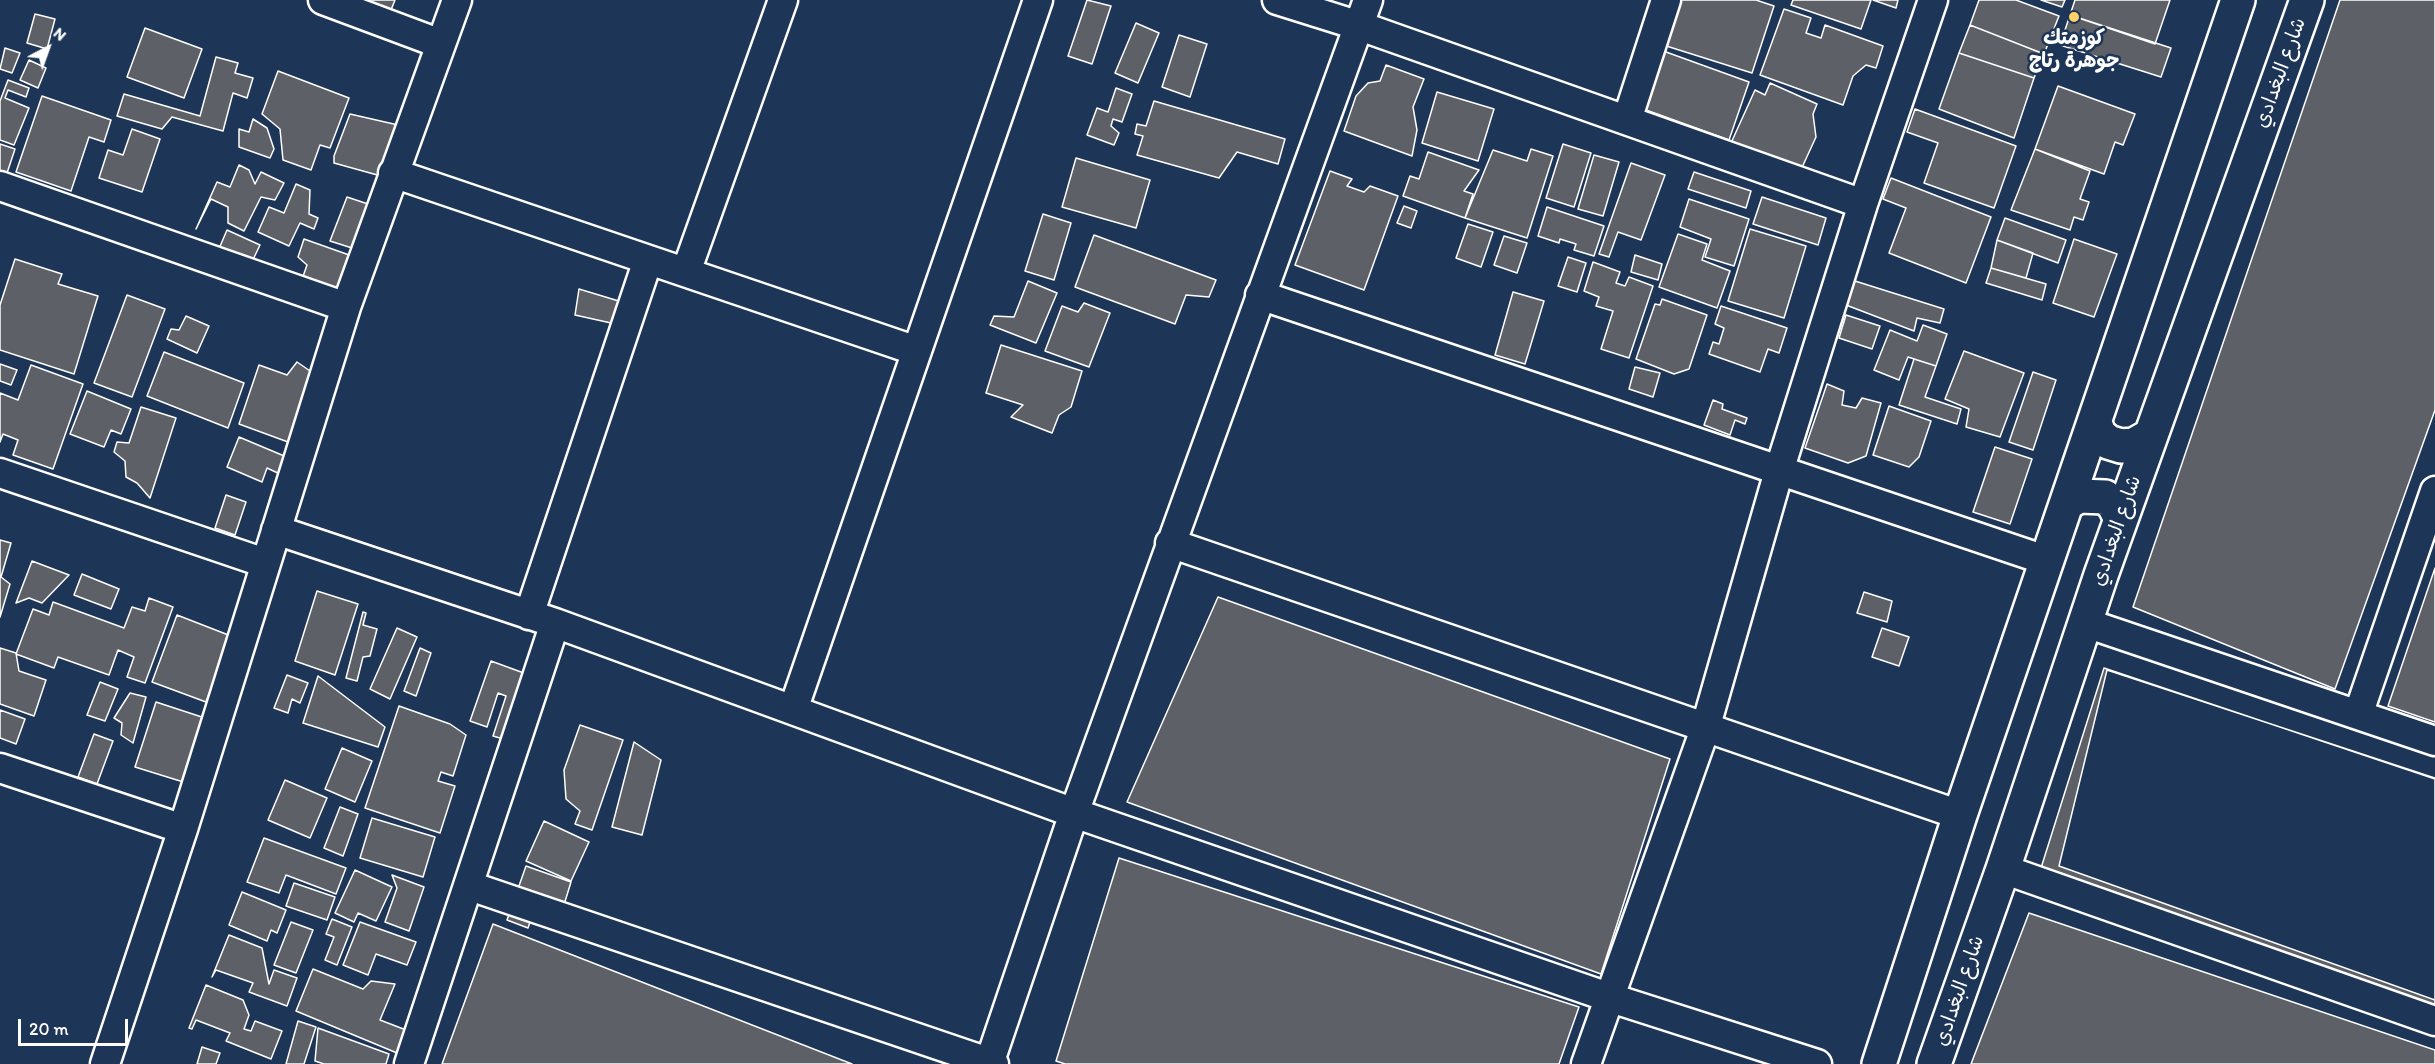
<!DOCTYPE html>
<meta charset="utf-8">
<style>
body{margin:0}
#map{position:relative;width:2435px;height:1064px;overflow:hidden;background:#1d3557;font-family:Itim,sans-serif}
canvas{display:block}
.north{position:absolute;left:18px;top:18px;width:60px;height:60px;-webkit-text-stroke:4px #1d3557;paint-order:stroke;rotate:41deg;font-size:16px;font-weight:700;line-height:24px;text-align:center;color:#fff}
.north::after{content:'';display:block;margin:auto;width:21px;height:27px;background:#fff;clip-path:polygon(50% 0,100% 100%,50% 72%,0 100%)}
.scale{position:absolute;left:18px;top:1019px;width:110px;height:27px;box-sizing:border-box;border:3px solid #fff;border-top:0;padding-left:8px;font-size:18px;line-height:21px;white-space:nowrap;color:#fff;-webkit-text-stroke:4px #1d3557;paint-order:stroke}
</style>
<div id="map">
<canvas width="2435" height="1064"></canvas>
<div class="north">N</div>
<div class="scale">20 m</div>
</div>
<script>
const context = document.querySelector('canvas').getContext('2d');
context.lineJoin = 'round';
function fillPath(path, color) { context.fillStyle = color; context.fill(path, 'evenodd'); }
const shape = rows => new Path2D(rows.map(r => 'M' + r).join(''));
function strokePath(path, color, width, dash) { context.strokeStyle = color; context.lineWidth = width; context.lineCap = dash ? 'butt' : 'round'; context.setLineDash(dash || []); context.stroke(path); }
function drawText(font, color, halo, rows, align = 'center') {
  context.font = font + ' Itim,"Playpen Sans Arabic",sans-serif'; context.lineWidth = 5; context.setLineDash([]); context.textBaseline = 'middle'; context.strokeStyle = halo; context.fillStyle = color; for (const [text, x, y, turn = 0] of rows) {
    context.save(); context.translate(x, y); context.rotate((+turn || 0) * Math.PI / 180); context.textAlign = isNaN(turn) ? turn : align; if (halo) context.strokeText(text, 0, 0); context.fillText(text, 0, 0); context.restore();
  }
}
const building = shape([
 [354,0,395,0,389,15,354,0],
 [1087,0,1111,6,1092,64,1068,56,1087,0],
 [1674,0,1756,0,1774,6,1752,73,1660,44,1674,0],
 [1793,0,1871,0,1861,29,1791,5,1793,0],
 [1873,0,1898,0,1896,8,1873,0],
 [1979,0,2016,0,2059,16,2044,54,1970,25,1979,0],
 [2041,0,2065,0,2062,7,2041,0],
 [2075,0,2170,0,2155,44,2070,15,2075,0],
 [2340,0,2435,0,2435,410,2335,689,2133,607,2340,0],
 [1784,9,1811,18,1806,33,1821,38,1825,25,1883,46,1876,68,1866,65,1853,76,1843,105,1760,75,1784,9],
 [35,14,55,19,47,49,27,43,35,14],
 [2070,15,2171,48,2161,77,2060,45,2070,15],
 [1136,23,1159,33,1138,83,1115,73,1136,23],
 [1970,25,2044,54,2034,78,1959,53,1970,25],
 [145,28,202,49,184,98,127,77,145,28],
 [1179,35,1207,44,1190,97,1162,87,1179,35],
 [5,48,20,53,12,73,0,69,5,48],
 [1655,48,1749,82,1729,140,1635,106,1655,48],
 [1959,53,2034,78,2014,138,1939,109,1959,53],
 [216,57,238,63,235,73,253,78,247,98,233,93,223,131,172,117,162,129,117,116,124,94,200,116,216,57],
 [29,60,46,68,38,88,20,80,29,60],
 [1386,65,1424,79,1413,107,1417,130,1412,156,1344,131,1356,96,1368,83,1380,81,1386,65],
 [278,71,349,98,330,148,320,145,311,170,283,160,280,129,262,114,278,71],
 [8,80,29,88,26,97,8,90,5,98,29,108,14,145,0,140,0,101,8,80],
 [1770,83,1817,104,1813,114,1816,137,1799,174,1731,143,1755,90,1765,95,1770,83],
 [2058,86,2135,114,2123,145,2115,142,2104,174,2035,149,2058,86],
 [1116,88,1132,94,1122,122,1113,119,1111,126,1119,133,1114,145,1087,135,1097,108,1108,112,1116,88],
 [1437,92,1494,109,1478,161,1422,143,1437,92],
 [42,96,111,120,104,142,89,137,71,191,16,172,42,96],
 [1154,101,1285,139,1278,164,1237,152,1219,178,1137,155,1143,136,1135,134,1137,124,1146,126,1154,101],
 [1915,109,2016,146,1994,208,1924,183,1938,143,1907,132,1915,109],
 [350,114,398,125,381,176,334,163,334,156,350,114],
 [253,119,267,128,274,149,270,158,239,147,239,129,249,132,253,119],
 [132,129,160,139,142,192,99,178,108,150,123,155,132,129],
 [0,144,15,149,3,185,0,185,0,144],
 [1563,144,1591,153,1574,207,1546,198,1563,144],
 [1531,149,1553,156,1527,238,1465,218,1493,150,1527,161,1531,149],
 [2035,149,2090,171,2080,199,2089,202,2083,220,2074,217,2070,230,2011,210,2035,149],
 [1428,152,1479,170,1464,191,1473,194,1465,218,1403,196,1410,176,1419,179,1428,152],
 [1594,155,1619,162,1603,216,1578,209,1594,155],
 [1076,158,1150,180,1136,228,1062,207,1076,158],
 [1631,163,1665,175,1641,240,1618,232,1609,257,1599,254,1631,163],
 [239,165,249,170,255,184,261,172,284,183,275,200,261,197,244,231,228,223,228,207,211,199,196,229,217,182,230,187,239,165],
 [1330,171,1352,179,1347,186,1364,192,1370,186,1398,196,1364,290,1295,265,1330,171],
 [1694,172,1751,191,1746,208,1688,189,1694,172],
 [1891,178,1991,217,1966,283,1889,253,1906,208,1883,199,1891,178],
 [296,184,310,190,309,214,318,218,314,229,300,223,289,246,258,232,269,207,284,213,296,184],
 [347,197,368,204,352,248,330,241,347,197],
 [1762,197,1826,218,1818,245,1753,224,1762,197],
 [1689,199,1749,219,1734,266,1705,257,1711,239,1680,227,1689,199],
 [1404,206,1417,211,1411,228,1397,223,1404,206],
 [1547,207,1604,226,1594,256,1574,250,1576,244,1560,239,1559,243,1538,236,1547,207],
 [1043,214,1071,223,1054,280,1025,271,1043,214],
 [2005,218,2066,240,2058,263,1997,240,2005,218],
 [1468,224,1493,232,1481,267,1456,258,1468,224],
 [1750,229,1806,246,1784,318,1728,301,1750,229],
 [227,230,260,245,250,266,218,251,227,230],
 [1678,234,1707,244,1702,260,1730,271,1717,308,1659,287,1678,234],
 [1094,235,1216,280,1209,297,1186,295,1175,324,1075,287,1094,235],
 [1504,236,1527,243,1517,273,1494,265,1504,236],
 [304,239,352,256,337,296,301,282,307,265,298,257,304,239],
 [2074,239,2117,254,2094,317,2053,303,2074,239],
 [1997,240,2033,253,2026,278,1991,268,1997,240],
 [1635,255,1662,264,1658,280,1631,272,1635,255],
 [1568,257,1586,263,1577,292,1558,286,1568,257],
 [15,259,62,274,58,284,98,296,74,374,0,350,0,305,15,259],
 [1593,262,1620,272,1616,283,1625,286,1629,277,1653,286,1629,358,1601,349,1613,311,1596,306,1599,297,1584,291,1593,262],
 [1991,268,2046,284,2042,300,1986,283,1991,268],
 [1028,281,1057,293,1036,343,990,325,994,316,1014,317,1028,281],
 [1855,281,1944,309,1940,323,1917,318,1914,331,1846,305,1855,281],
 [579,289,622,302,611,323,575,315,579,289],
 [1513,292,1544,301,1525,364,1495,355,1513,292],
 [127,295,165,309,132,397,94,383,127,295],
 [1662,299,1707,315,1689,369,1674,374,1636,359,1655,304,1660,305,1662,299],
 [1084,303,1110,313,1089,367,1045,351,1062,306,1078,312,1084,303],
 [1721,306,1787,328,1779,353,1768,349,1760,372,1709,354,1713,342,1719,344,1724,328,1715,324,1721,306],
 [1846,315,1880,326,1872,349,1839,338,1846,315],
 [186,316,209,326,197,353,167,339,171,329,179,330,186,316],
 [1923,325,1947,334,1936,366,1908,357,1899,380,1874,370,1890,330,1917,341,1923,325],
 [1001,345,1082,371,1071,407,1059,415,1052,433,1011,417,1023,405,986,393,1001,345],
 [1964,351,2024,373,2000,437,1966,427,1969,409,1945,399,1964,351],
 [164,352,244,383,228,428,147,396,164,352],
 [1914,359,1936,366,1925,397,1961,409,1957,424,1899,405,1914,359],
 [297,362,313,373,288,442,239,424,259,365,287,375,297,362],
 [0,364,17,370,11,385,0,381,0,364],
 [31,365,83,384,53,469,13,455,18,440,3,434,0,442,0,393,18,400,31,365],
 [1635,367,1660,373,1653,397,1629,389,1635,367],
 [2033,372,2056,380,2033,450,2009,442,2033,372],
 [1827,384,1844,391,1842,405,1856,408,1862,398,1881,403,1866,456,1848,463,1805,448,1827,384],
 [87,391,131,409,121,434,111,430,104,447,70,434,87,391],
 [1713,400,1723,404,1722,409,1747,418,1745,424,1735,420,1730,435,1704,425,1713,400],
 [1889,406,1931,421,1919,457,1909,467,1873,455,1889,406],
 [141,407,176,418,150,498,137,483,126,477,125,461,114,452,117,442,129,443,141,407],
 [239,437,289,458,282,475,267,468,262,482,227,467,239,437],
 [1995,447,2032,459,2010,524,1973,512,1995,447],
 [226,495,246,502,235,535,215,528,226,495],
 [0,540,11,543,1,577,10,584,0,617,0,540],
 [32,561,69,575,42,603,29,598,16,603,32,561],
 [2435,568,2435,722,2388,706,2435,568],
 [82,574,119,589,111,609,74,595,82,574],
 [317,591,358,604,335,675,295,661,317,591],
 [1864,592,1892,601,1887,622,1857,613,1864,592],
 [1218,597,1670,759,1601,974,1127,802,1218,597],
 [149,598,173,607,145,683,127,677,134,657,118,650,109,675,58,657,54,668,16,654,33,609,49,615,53,602,124,628,132,607,145,611,149,598],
 [363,612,366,613,363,625,377,629,370,656,363,657,357,681,346,678,363,612],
 [177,615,231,636,206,702,152,682,177,615],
 [397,628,417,637,390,699,370,689,397,628],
 [1882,628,1909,637,1899,666,1872,657,1882,628],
 [0,648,16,653,19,671,46,680,34,716,0,704,0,648],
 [420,648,431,653,416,696,404,691,420,648],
 [491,661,532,676,510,741,493,736,506,696,498,693,487,727,470,721,491,661],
 [2104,668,2435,779,2435,1012,2041,868,2104,668],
 [2107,670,2435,778,2435,1000,2059,866,2107,670],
 [287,675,308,683,300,703,292,699,288,713,274,708,287,675],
 [318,676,385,727,378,747,303,723,318,676],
 [100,682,118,689,105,721,87,715,100,682],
 [130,693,146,697,133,743,121,735,122,723,114,718,130,693],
 [156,702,214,721,193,785,135,767,156,702],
 [399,706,450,724,466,735,453,776,441,772,438,781,455,786,440,833,365,808,399,706],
 [0,710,25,719,16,744,0,738,0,710],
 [580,725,623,740,592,830,575,824,580,811,566,799,564,770,580,725],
 [94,734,113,741,97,784,78,777,94,734],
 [634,742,661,760,642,835,612,827,634,742],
 [342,748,372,761,355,802,325,789,342,748],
 [285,780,327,798,310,838,268,820,285,780],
 [340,807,358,814,343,856,324,848,340,807],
 [372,818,435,837,423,877,360,858,372,818],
 [544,821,589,842,571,881,526,861,544,821],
 [264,838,346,868,336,894,286,875,279,893,247,882,264,838],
 [1119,858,1579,1007,1559,1064,1065,1064,1056,1061,1119,858],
 [526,866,571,882,563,908,538,899,528,928,507,920,526,866],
 [355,870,392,887,376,921,358,913,354,922,335,913,355,870],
 [392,875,424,887,409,931,385,922,397,888,392,875],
 [294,883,335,897,327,920,286,906,294,883],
 [242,892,286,910,277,933,271,930,267,941,229,925,242,892],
 [2029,913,2435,1050,2435,1064,1971,1064,2029,913],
 [332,919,352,927,337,965,325,960,334,937,326,934,332,919],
 [291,922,313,930,296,973,274,965,291,922],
 [360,922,416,942,407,965,376,954,368,975,343,965,360,922],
 [493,924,852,1064,442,1064,493,924],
 [229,935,262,948,269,984,274,970,297,978,287,1006,249,992,253,983,216,970,212,977,229,935],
 [313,969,363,989,371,981,395,984,380,1020,406,1030,397,1053,296,1011,313,969],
 [206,985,243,1000,249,1015,244,1029,251,1031,255,1021,282,1031,271,1059,226,1041,230,1033,196,1020,192,1029,189,1028,206,985],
 [298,1021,316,1027,304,1064,286,1064,298,1021],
 [318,1028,389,1054,386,1064,324,1064,315,1061,318,1028],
 [202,1047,220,1053,216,1064,197,1064,202,1047]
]);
const minor = shape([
 [323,0,441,44],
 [1277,0,1360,26,1863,204],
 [1627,120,1666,0],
 [393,173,917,351],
 [0,186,346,307],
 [686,272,783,0],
 [1260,295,2048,561],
 [0,473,265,563],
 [276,530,555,623,1074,813,1611,998,1817,1064],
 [1170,543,1960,815],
 [529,615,648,260],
 [2086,623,2435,741],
 [793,710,1038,0],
 [2358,715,2435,491],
 [0,768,183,829],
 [2003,869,2435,1021],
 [470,886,994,1064],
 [105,1064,183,829,346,307,457,0],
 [409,1064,555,623],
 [989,1064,1074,813,1368,0],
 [1586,1064,1705,729,1779,471,1863,204,1933,0]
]);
const tertiary = shape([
 [2095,423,2099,434,2108,442,2121,446,2134,445,2150,436],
 [2067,503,2079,496,2105,497,2114,505,2121,519],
 [1879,1064,1960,815,2238,0],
 [1934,1064,2003,869,2101,575,2307,0]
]);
const markers = [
 [2074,17,6,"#ffd166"]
];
const poiNames = [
 ["كوزمتك",2074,39],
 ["جوهرة رتاج",2074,62]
];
const streetNames = [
 ["شارع البغدادي",2281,73,-70],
 ["شارع البغدادي",2117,531,-71],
 ["شارع البغدادي",1960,991,-71]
];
fillPath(building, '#5e6068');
strokePath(building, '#fff', 1.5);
strokePath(minor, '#fff', 33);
strokePath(tertiary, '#fff', 38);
strokePath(minor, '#1d3557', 28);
strokePath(tertiary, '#1d3557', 33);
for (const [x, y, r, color] of markers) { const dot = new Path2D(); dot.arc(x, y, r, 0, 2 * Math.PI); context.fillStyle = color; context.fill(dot); strokePath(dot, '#1d3557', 2); }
drawText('bold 20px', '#fff', '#1d3557', poiNames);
drawText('20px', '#fff', '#1d3557', streetNames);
</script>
